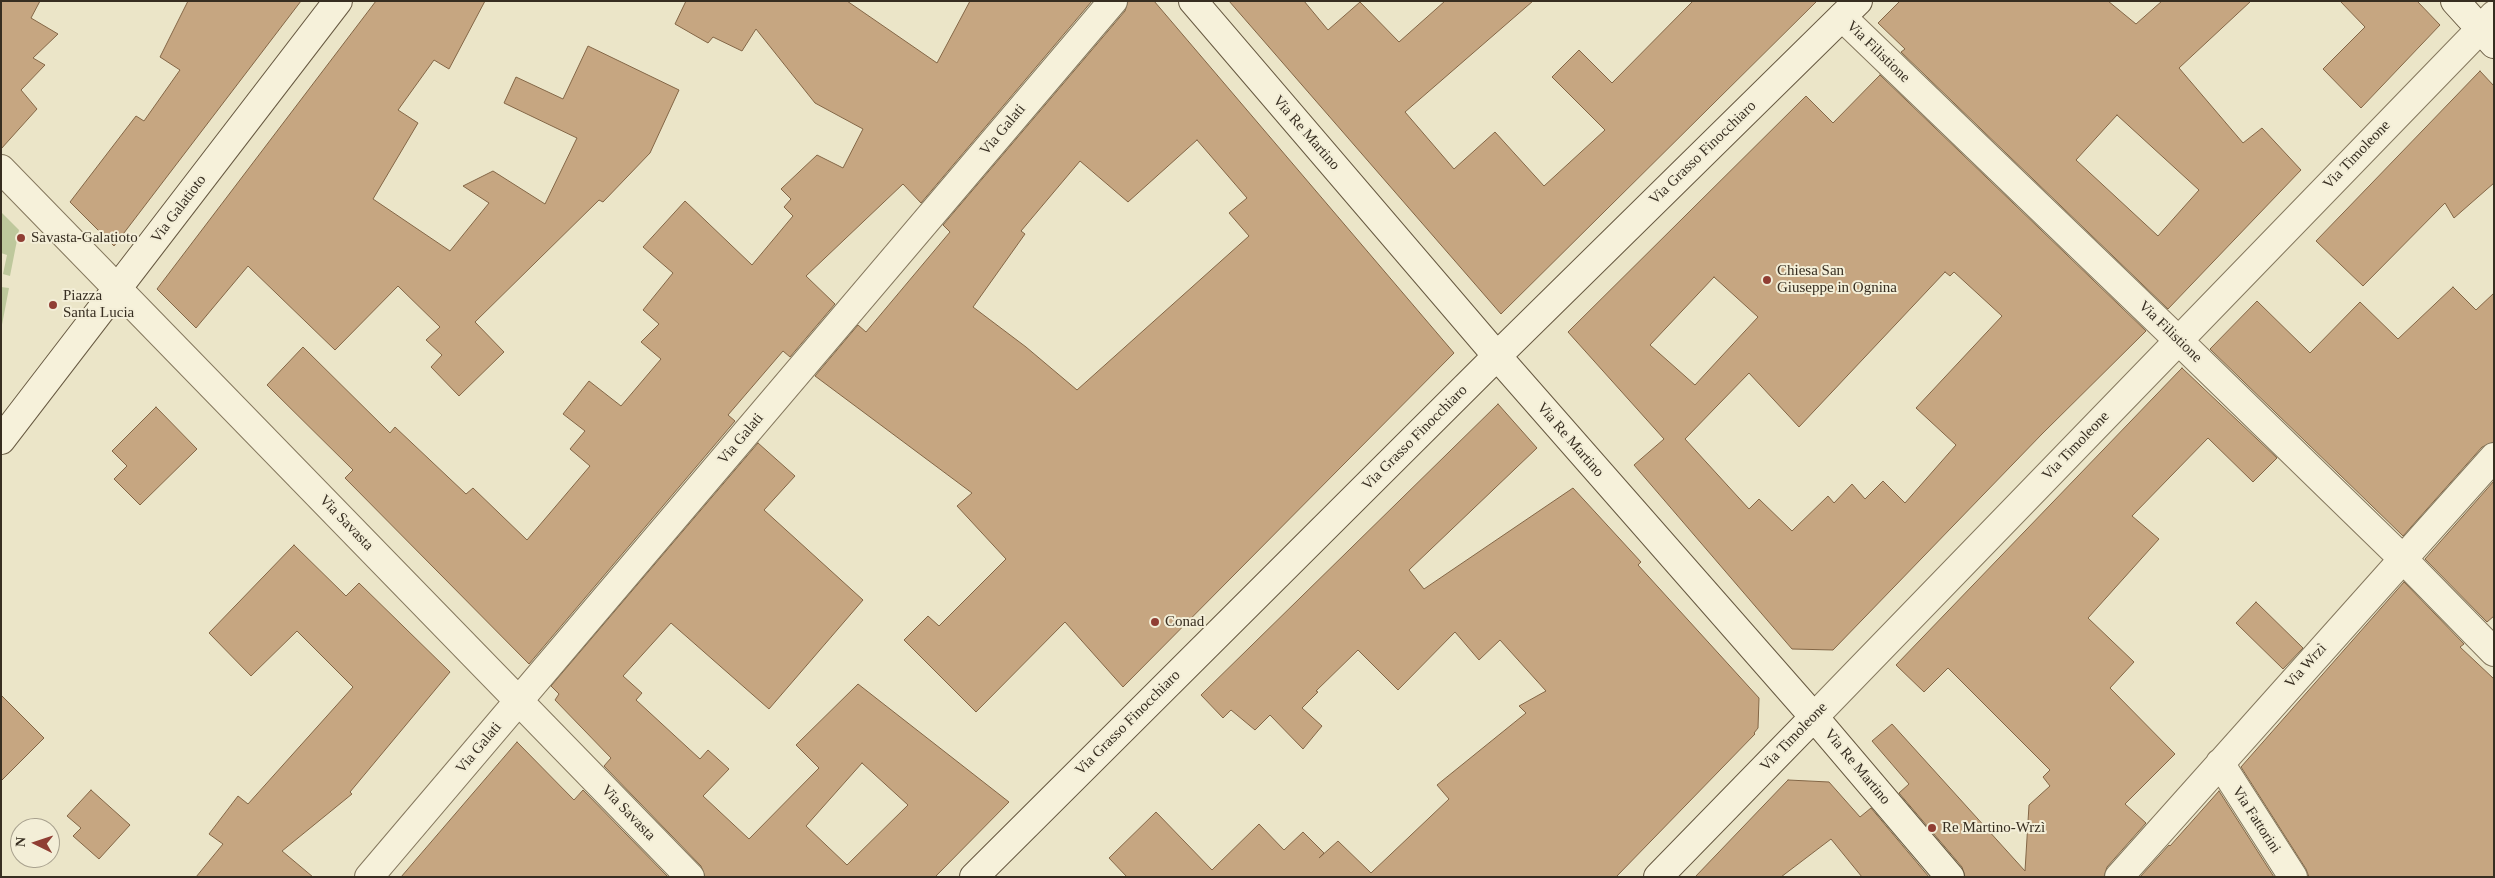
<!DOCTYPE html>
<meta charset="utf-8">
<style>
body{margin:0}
#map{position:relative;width:2495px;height:878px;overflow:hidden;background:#ebe5c8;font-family:Georgia,serif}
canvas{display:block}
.frame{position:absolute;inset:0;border:2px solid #372e21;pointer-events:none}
.north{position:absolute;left:10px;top:818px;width:50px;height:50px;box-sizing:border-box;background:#f3eed7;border:1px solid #a8a18e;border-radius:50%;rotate:274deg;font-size:14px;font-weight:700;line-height:20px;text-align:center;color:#372e21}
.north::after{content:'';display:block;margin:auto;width:18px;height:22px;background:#903e33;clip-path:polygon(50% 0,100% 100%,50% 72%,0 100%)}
</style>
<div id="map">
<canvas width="2495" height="878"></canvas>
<div class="frame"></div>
<div class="north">N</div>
</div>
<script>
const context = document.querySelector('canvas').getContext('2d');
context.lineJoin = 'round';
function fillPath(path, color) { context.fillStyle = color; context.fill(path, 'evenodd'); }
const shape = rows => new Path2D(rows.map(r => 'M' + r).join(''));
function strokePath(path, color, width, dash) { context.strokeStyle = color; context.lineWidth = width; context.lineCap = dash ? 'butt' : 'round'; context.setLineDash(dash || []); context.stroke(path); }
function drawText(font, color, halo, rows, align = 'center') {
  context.font = font + ' Georgia,serif'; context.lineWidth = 4; context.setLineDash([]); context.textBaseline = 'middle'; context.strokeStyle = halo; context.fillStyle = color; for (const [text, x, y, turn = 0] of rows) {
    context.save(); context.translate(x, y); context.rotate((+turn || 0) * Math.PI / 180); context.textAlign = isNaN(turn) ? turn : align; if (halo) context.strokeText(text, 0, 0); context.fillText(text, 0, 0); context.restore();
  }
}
const green = shape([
 [1,212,19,230,10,276,3,274,7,255,1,253],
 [1,287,9,288,1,330]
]);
const building = shape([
 [1,1,40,1,31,18,58,34,33,58,45,65,21,90,37,109,1,149,1,1],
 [188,1,301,1,114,246,70,202,136,116,144,121,180,70,160,57,188,1],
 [376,1,485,1,449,69,434,60,398,110,418,123,373,199,450,251,489,203,463,186,493,171,545,204,577,138,504,103,516,77,563,99,588,46,679,90,650,153,603,202,599,200,475,322,504,352,459,396,431,367,442,355,426,340,440,327,398,286,335,350,248,266,196,328,157,289,376,1],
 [686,1,847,1,937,63,970,1,1092,1,921,203,903,184,806,276,835,304,790,357,783,351,728,415,735,421,529,664,345,478,353,470,267,385,303,347,390,433,395,427,466,494,473,488,527,540,590,466,570,449,585,431,563,414,589,381,621,406,661,359,641,342,659,324,643,310,673,273,643,247,685,201,752,265,793,216,784,207,791,199,781,189,817,155,843,168,863,129,815,103,756,29,742,51,713,37,708,43,675,24,686,1],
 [1128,1,1154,1,1454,353,1123,687,1065,622,976,712,904,640,928,616,939,626,1006,559,957,506,972,493,815,376,858,325,866,332,950,232,943,225,1125,11,1128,1],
 [1197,140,1247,198,1229,213,1249,236,1077,390,1026,347,973,307,1025,234,1021,231,1080,161,1128,202,1197,140],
 [1229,1,1304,1,1328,30,1360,2,1399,42,1445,1,1533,1,1405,112,1454,169,1495,132,1544,186,1605,130,1552,77,1579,50,1612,83,1693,1,1817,1,1501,314,1229,1],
 [1900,1,2108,1,2136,24,2162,1,2251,1,2179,68,2243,143,2262,128,2301,170,2168,309,1901,52,1905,49,1878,23,1900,1],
 [2117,115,2199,190,2158,236,2076,160,2117,115],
 [2340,1,2417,1,2440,25,2361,108,2323,69,2365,27,2340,1],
 [2480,71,2494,86,2494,183,2454,218,2445,203,2363,286,2316,241,2480,71],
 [1880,75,2146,331,2042,434,1833,650,1792,649,1634,465,1664,439,1568,332,1806,96,1833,123,1880,75],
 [1945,272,1950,276,1954,272,2002,316,1916,408,1956,445,1905,503,1883,481,1865,499,1852,484,1834,503,1828,496,1792,531,1759,499,1749,509,1685,439,1749,373,1799,427,1945,272],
 [1714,277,1758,317,1695,385,1650,345,1714,277],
 [2453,287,2476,310,2494,293,2494,442,2482,447,2403,536,2210,349,2257,301,2310,353,2360,302,2398,339,2453,287],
 [2182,368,2277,458,2253,482,2208,438,2132,516,2159,539,2088,618,2134,662,2110,688,2175,754,2125,804,2146,823,2107,867,2104,877,1965,877,1962,867,1899,793,1909,784,1872,741,1892,724,2025,871,2029,805,2050,786,2043,777,2050,770,1948,668,1924,692,1896,665,2182,368],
 [1498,404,1537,448,1409,570,1424,589,1573,488,1641,562,1638,565,1759,698,1758,728,1754,733,1755,734,1616,877,1127,877,1109,858,1156,812,1212,870,1259,824,1284,850,1303,832,1324,853,1319,858,1338,841,1371,873,1449,799,1437,785,1526,713,1519,706,1546,691,1500,640,1479,660,1455,632,1398,690,1358,650,1316,691,1318,692,1302,708,1322,726,1303,749,1270,715,1255,730,1231,710,1223,718,1201,695,1498,404],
 [156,407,197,449,140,505,114,479,127,466,112,451,156,407],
 [758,443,795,476,764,510,863,600,769,709,671,623,623,676,642,693,636,700,700,759,708,750,729,769,703,796,749,839,819,768,796,745,858,684,1009,802,935,877,705,877,701,866,604,766,611,758,555,700,559,694,551,686,758,443],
 [862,763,908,805,847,865,806,826,862,763],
 [2494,481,2494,616,2487,622,2425,559,2494,481],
 [294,545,346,596,359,583,450,672,350,792,352,794,282,851,313,877,196,877,223,844,209,834,238,796,248,804,353,687,297,631,251,676,209,633,294,545],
 [2404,582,2464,644,2460,647,2494,679,2494,877,2309,877,2306,869,2241,767,2404,582],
 [2256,602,2303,648,2283,669,2236,623,2256,602],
 [1,695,44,738,1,781,1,695],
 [517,742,574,800,583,790,668,877,401,877,517,742],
 [1788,780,1829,782,1860,817,1871,808,1929,877,1862,877,1831,839,1781,877,1695,877,1788,780],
 [91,790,130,825,99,859,73,836,81,828,67,816,91,790],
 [2219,791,2274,877,2140,877,2169,845,2170,846,2219,791]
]);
const street = shape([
 [1842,17,2178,340,2402,558,2494,652],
 [1,169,690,877],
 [1814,717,2494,15],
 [2220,763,2293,877],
 [369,877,1113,1],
 [2119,877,2494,457]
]);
const secondary = shape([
 [1193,1,1497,356,1814,717,1950,877],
 [2455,1,2494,44],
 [1,440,338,1],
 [974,877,1497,356,1858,1],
 [1658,877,1814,717]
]);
const markers = [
 [21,238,5,"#903e33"],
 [1767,280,5,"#903e33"],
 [53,305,5,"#903e33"],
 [1155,622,5,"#903e33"],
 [1932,828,5,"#903e33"]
];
const streetNames = [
 ["Via Filistione",1878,52,44],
 ["Via Galati",1003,130,-50],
 ["Via Re Martino",1306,133,49],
 ["Via Grasso Finocchiaro",1703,153,-44],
 ["Via Timoleone",2357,155,-46],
 ["Via Galatioto",179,209,-53],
 ["Via Filistione",2170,332,44],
 ["Via Grasso Finocchiaro",1415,438,-45],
 ["Via Galati",741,439,-50],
 ["Via Re Martino",1570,440,49],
 ["Via Timoleone",2076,446,-46],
 ["Via Savasta",346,523,46],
 ["Via Wrzì",2306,666,-48],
 ["Via Grasso Finocchiaro",1128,723,-45],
 ["Via Timoleone",1794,737,-46],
 ["Via Galati",479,748,-50],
 ["Via Re Martino",1857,767,50],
 ["Via Savasta",628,813,46],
 ["Via Fattorini",2256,820,57]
];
const poiNames = [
 ["Savasta-Galatioto",31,238],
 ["Chiesa San",1777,271],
 ["Giuseppe in Ognina",1777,288],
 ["Piazza",63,296],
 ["Santa Lucia",63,313],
 ["Conad",1165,622],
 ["Re Martino-Wrzì",1942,828]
];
fillPath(green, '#bec89c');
fillPath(building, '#c6a681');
strokePath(building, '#836646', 1);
strokePath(street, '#85785e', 30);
strokePath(secondary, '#675941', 30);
strokePath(street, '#f6f1da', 28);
strokePath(secondary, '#f6f1da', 28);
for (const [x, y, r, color] of markers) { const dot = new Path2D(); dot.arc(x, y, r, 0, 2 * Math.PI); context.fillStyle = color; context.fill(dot); strokePath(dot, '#f3eed7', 2); }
drawText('15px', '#372e21', '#f3eed7', streetNames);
drawText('15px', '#372e21', '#f3eed7', poiNames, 'left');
</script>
